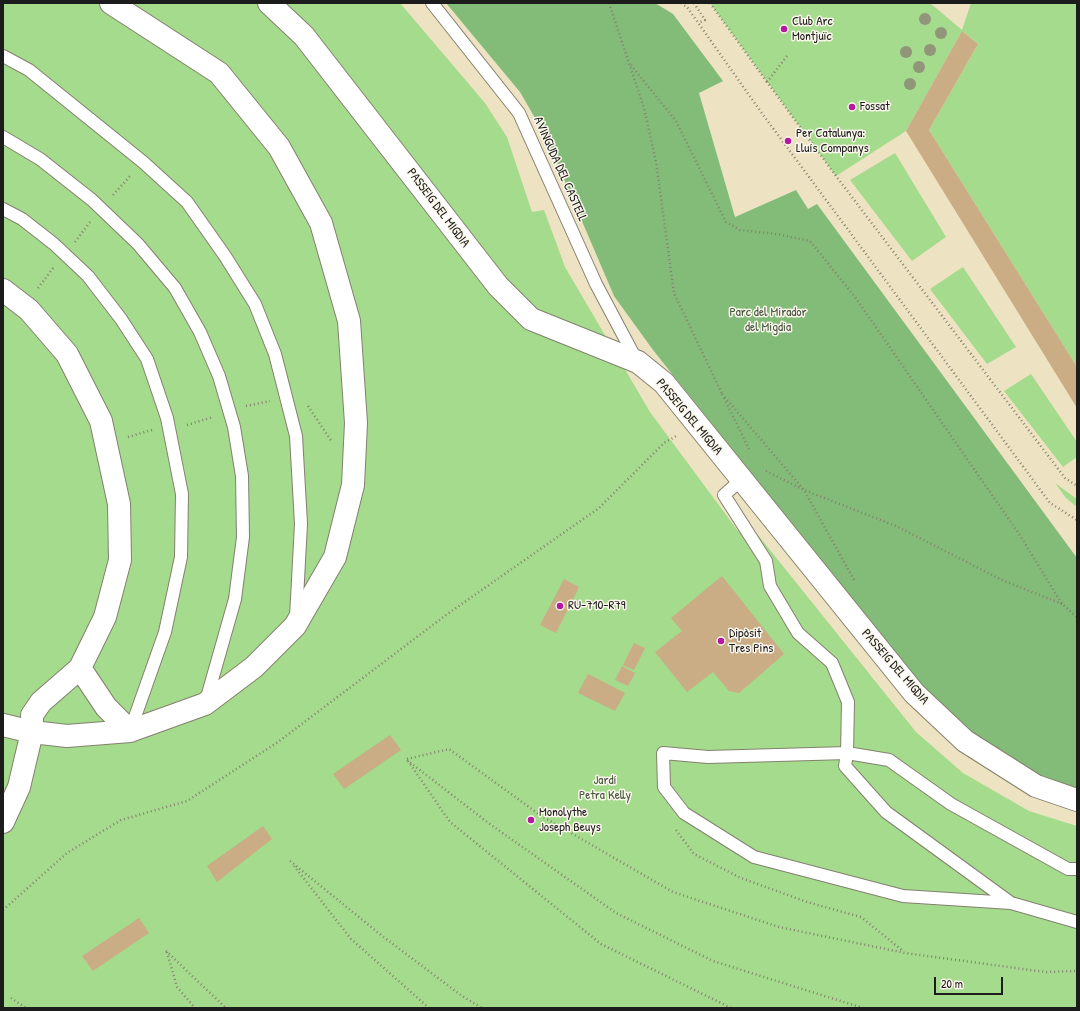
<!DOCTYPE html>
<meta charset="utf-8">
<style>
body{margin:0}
#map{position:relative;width:1080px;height:1011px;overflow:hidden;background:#ede3c2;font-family:"Patrick Hand",sans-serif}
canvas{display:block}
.frame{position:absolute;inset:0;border:4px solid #1c1c1c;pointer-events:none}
.scale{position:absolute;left:934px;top:977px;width:69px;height:18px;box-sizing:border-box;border:2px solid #1c1c1c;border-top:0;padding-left:5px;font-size:12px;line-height:14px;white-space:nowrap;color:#1c1c1c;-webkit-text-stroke:3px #fbf7ec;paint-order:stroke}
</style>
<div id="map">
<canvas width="1080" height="1011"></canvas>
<div class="frame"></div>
<div class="scale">20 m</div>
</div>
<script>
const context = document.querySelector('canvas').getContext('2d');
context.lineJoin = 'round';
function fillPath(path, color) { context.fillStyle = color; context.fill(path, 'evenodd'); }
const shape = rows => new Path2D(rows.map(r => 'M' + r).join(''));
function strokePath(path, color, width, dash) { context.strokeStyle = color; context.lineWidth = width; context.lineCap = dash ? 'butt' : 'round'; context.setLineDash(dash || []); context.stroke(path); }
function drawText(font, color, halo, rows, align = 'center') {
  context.font = font + ' "Patrick Hand",sans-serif'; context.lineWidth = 3; context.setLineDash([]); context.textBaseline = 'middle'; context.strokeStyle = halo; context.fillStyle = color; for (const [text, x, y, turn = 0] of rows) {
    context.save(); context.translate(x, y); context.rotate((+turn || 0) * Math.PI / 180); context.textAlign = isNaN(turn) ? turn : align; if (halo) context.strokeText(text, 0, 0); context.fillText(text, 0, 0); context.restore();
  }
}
const green = shape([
 [3,3,400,3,485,103,507,137,532,212,544,210,565,267,650,412,738,531,758,535,916,732,963,773,1029,811,1077,826,1077,1008,3,1008],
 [710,3,930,3,962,30,971,3,1077,3,1077,367,929,130,978,44,962,31,906,131,836,176],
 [895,153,946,237,912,261,850,180],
 [963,267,1016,347,987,364,930,289],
 [1031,374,1077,442,1077,457,1063,467,1004,391],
 [1055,483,1077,499,1077,507,1066,498]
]);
const forest = shape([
 [446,3,655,3,673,14,723,81,699,93,735,217,796,190,808,209,817,204,1077,558,1077,788,1049,780,971,736,915,678,653,350,614,296,546,137,520,92]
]);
const building = shape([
 [962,31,978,44,929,130,1077,367,1077,408,906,131],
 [722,576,784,654,739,693,729,691,713,672,687,692,655,652,682,631,671,618],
 [564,579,579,587,556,633,540,625],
 [634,643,645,648,634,670,623,665],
 [622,666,635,673,628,686,615,680],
 [588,674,625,693,615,711,578,693],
 [390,735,401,750,344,789,333,774],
 [263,826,272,839,217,882,207,866],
 [139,918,149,933,93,971,82,956]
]);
const path = shape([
 [609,3,644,108,656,162,674,293,722,394],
 [681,3,687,7,761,112,1050,503,1077,520],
 [694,3,705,20,698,23],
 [710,3,767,82],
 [787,56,767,82,836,176,1065,478,1077,486],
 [631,65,676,121,726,222,740,230,776,234,810,241,855,297,1021,537,1062,604,1077,617],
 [113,195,131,175],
 [75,242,90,222],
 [38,288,54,267],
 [722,394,804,490,854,580],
 [724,398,750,451],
 [246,406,270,401],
 [308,406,332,442],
 [187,425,213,417],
 [128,437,152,430],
 [766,471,804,490,896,526,1002,580,1062,604],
 [407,759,449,749,540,815,673,892,779,927,905,953,1045,972,1077,971],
 [407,760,487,822,616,913,713,961,863,1008],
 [408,761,450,822,601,944,731,1008],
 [676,830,694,854,741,878,807,902,861,917,903,951],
 [290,861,381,935,462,996,482,1008],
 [294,866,351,939,429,1008],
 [3,910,67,853,121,820,187,801,278,742,446,615,599,508,664,443,678,435],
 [166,951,226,1008],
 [167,952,177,987,195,1008],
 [11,998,26,1008]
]);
const service = shape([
 [432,3,519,113,596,284,637,361],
 [3,56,29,70,143,162,187,202,225,256,255,304,275,354,296,436,301,524,296,617],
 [3,137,40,159,92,200,138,244,175,288,200,332,219,376,234,427,242,476,243,537,235,599,206,701],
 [3,209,22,219,54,244,88,276,121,319,147,359,167,418,182,494,181,557,165,632,130,731],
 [741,480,724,495,766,561,770,586,798,633,832,663,848,702,847,753,845,766,886,812,1011,903,1077,922],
 [1011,903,903,896,754,857,684,813,664,787,663,753,708,757,847,753,889,760,951,804,1068,869,1077,869]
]);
const minor = shape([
 [269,3,304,36,498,286,531,319,638,362,664,383,914,693,965,741,1036,786,1077,800],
 [3,290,29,310,67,354,101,421,119,504,120,560,105,617,80,668,106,707,130,731],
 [3,725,32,732,67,736,130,731,205,704,254,667,295,626,335,557,353,485,356,423,349,321,321,223,279,147,219,73,111,3],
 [3,822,19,787,32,732,32,715,41,702,80,668]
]);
const trees = [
 [925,19],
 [941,33],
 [930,50],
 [906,52],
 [919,67],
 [910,84]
];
const markers = [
 [784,29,4,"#b5179e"],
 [852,107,4,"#b5179e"],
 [788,141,4,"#b5179e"],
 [560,606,4,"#b5179e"],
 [721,641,4,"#b5179e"],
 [531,820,4,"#b5179e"]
];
const poiNames = [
 ["Club Arc",792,22],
 ["Montjuïc",792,37],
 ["Fossat",860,107],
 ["Per Catalunya:",796,134],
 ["Lluís Companys",796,149],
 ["RU-710-R79",568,606],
 ["Dipòsit",729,634],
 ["Tres Pins",729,649],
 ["Monolythe",539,813],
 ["Joseph Beuys",539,828]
];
const streetNames = [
 ["AVINGUDA DEL CASTELL",560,169,66],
 ["PASSEIG DEL MIGDIA",438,208,53],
 ["PASSEIG DEL MIGDIA",689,417,50],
 ["PASSEIG DEL MIGDIA",895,667,49]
];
const parkNames = [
 ["Parc del Mirador",768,313],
 ["del Migdia",768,328],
 ["Jardí",605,781],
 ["Petra Kelly",605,796]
];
fillPath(green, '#a4db8c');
fillPath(forest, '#83bb78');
fillPath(building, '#caac85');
strokePath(service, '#84806f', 14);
strokePath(minor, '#84806f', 24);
strokePath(path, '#84806f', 2.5, [1, 3]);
strokePath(service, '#fff', 12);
strokePath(minor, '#fff', 22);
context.fillStyle = '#919579';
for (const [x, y] of trees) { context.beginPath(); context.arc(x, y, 6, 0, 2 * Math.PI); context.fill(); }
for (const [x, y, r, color] of markers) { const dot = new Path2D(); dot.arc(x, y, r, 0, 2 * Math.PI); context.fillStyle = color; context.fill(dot); strokePath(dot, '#fbf7ec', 1.5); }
drawText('13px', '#1c1c1c', '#fbf7ec', poiNames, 'left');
drawText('13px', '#1c1c1c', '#fbf7ec', streetNames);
drawText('13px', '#45553e', '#fbf7ec', parkNames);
</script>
